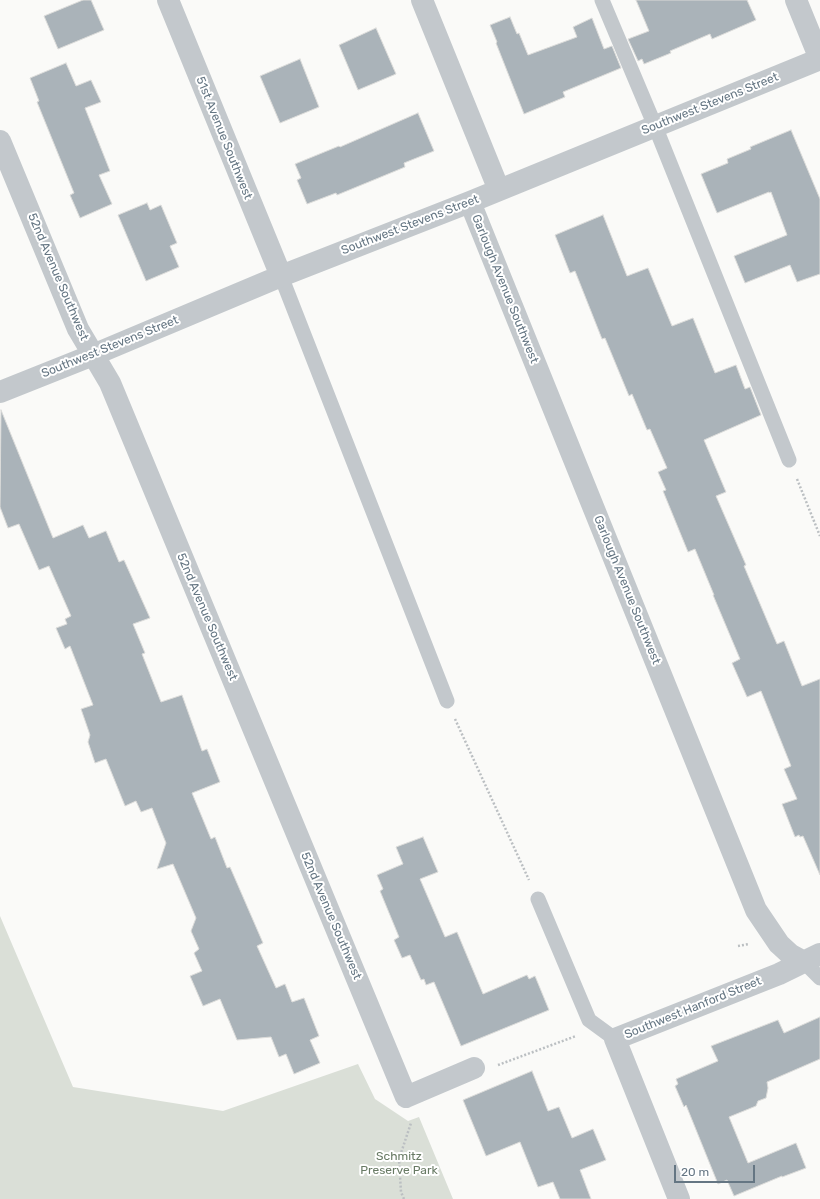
<!DOCTYPE html>
<style>
body{margin:0}
#map{position:relative;width:820px;height:1199px;overflow:hidden;background:#fafaf8;font-family:Rubik,sans-serif}
canvas{display:block}
.scale{position:absolute;left:674px;top:1165px;width:81px;height:18px;box-sizing:border-box;border:2px solid #657683;border-top:0;padding-left:5px;font-size:12px;line-height:14px;white-space:nowrap;color:#657683;-webkit-text-stroke:3px #fff;paint-order:stroke}
</style>
<div id="map">
<canvas width="820" height="1199"></canvas>
<div class="scale">20 m</div>
</div>
<script>
const context = document.querySelector('canvas').getContext('2d');
context.lineJoin = 'round';
function fillPath(path, color) { context.fillStyle = color; context.fill(path, 'evenodd'); }
const shape = rows => new Path2D(rows.map(r => 'M' + r).join(''));
function strokePath(path, color, width, dash) { context.strokeStyle = color; context.lineWidth = width; context.lineCap = dash ? 'butt' : 'round'; context.setLineDash(dash || []); context.stroke(path); }
function drawText(font, color, halo, rows, align = 'center') {
  context.font = font + ' Rubik,sans-serif'; context.lineWidth = 4; context.setLineDash([]); context.textBaseline = 'middle'; context.strokeStyle = halo; context.fillStyle = color; for (const [text, x, y, turn = 0] of rows) {
    context.save(); context.translate(x, y); context.rotate((+turn || 0) * Math.PI / 180); context.textAlign = isNaN(turn) ? turn : align; if (halo) context.strokeText(text, 0, 0); context.fillText(text, 0, 0); context.restore();
  }
}
const green = shape([
 [0,916,73,1087,223,1111,358,1064,375,1099,408,1121,419,1117,453,1199,0,1199]
]);
const building = shape([
 [83,0,91,0,104,30,58,49,44,16,83,0],
 [636,0,747,0,756,20,712,39,710,34,670,51,671,53,644,64,642,59,638,61,628,39,649,31,636,0],
 [510,17,517,34,519,33,528,55,577,37,573,27,592,18,604,49,612,46,621,68,563,92,565,97,524,114,496,43,497,42,490,25,510,17],
 [376,28,396,74,358,90,339,45,376,28],
 [300,59,319,107,280,123,260,76,300,59],
 [66,63,76,86,91,80,101,102,85,108,110,171,99,175,112,204,80,218,70,195,74,193,37,102,39,101,30,78,66,63],
 [418,113,434,151,404,163,405,167,376,179,337,195,336,193,307,204,297,180,301,178,295,164,339,146,340,147,418,113],
 [791,130,820,199,820,274,797,282,790,265,745,283,734,256,787,235,771,192,769,193,769,192,717,213,701,174,728,163,727,159,751,149,750,147,791,130],
 [147,203,150,210,161,205,177,243,170,246,179,267,146,281,118,215,147,203],
 [603,215,627,276,648,268,672,326,693,318,715,373,736,365,745,389,750,387,761,415,704,440,726,492,716,496,746,565,744,566,777,644,784,641,802,686,820,679,820,875,803,836,800,837,799,835,795,837,782,804,797,799,784,769,791,766,761,691,747,697,732,663,740,659,713,595,714,595,695,549,688,552,663,491,666,490,658,472,667,468,650,429,647,430,632,394,629,396,605,338,602,339,575,271,570,273,555,235,603,215],
 [1,410,53,538,83,525,89,538,106,531,119,562,124,560,150,618,133,624,145,653,142,654,161,702,182,695,202,751,207,749,220,782,192,793,211,839,215,837,227,868,230,867,263,943,257,946,276,988,285,984,292,1002,304,998,319,1036,310,1040,320,1063,294,1074,286,1054,279,1057,271,1037,237,1040,220,999,203,1006,190,976,202,971,194,953,199,949,191,931,196,918,173,864,157,869,166,843,152,808,141,812,136,801,125,806,106,759,95,763,88,742,90,735,81,709,93,705,70,646,65,649,56,628,67,624,65,619,71,616,49,566,39,570,19,524,8,528,0,507,1,410],
 [423,837,438,872,420,879,445,937,457,932,483,994,527,975,529,979,535,976,549,1010,461,1046,434,982,426,985,424,979,421,980,410,955,402,958,394,940,399,937,380,891,383,889,377,875,403,864,396,847,423,837],
 [820,1017,820,1059,767,1082,768,1088,766,1098,758,1101,756,1106,729,1117,748,1163,796,1143,806,1168,782,1177,782,1176,734,1196,727,1180,718,1184,686,1105,684,1107,675,1086,678,1084,676,1079,718,1061,711,1046,778,1020,784,1033,820,1017],
 [532,1071,548,1111,559,1107,572,1138,593,1129,606,1160,580,1170,591,1199,560,1199,553,1182,538,1187,520,1142,486,1156,463,1100,532,1071]
]);
const path = shape([
 [797,479,820,536],
 [455,719,529,880],
 [738,946,749,944],
 [498,1065,576,1036],
 [404,1199,401,1192,399,1159,411,1123]
]);
const lane = shape([
 [602,0,655,126,789,460],
 [281,276,447,701],
 [538,899,589,1020,615,1039],
 [804,962,820,978]
]);
const street = shape([
 [168,0,281,276],
 [422,0,499,190],
 [796,0,820,59],
 [0,141,78,329,110,383,406,1097,474,1068],
 [470,202,756,910,779,944,791,955,804,962],
 [0,392,93,355,281,276,470,202,820,59],
 [679,1199,615,1039,779,974,820,954]
]);
const streetNames = [
 ["Southwest Stevens Street",710,104,-22],
 ["51st Avenue Southwest",224,138,68],
 ["Southwest Stevens Street",410,225,-21],
 ["52nd Avenue Southwest",58,277,67],
 ["Garlough Avenue Southwest",505,289,68],
 ["Southwest Stevens Street",110,347,-22],
 ["Garlough Avenue Southwest",627,590,68],
 ["52nd Avenue Southwest",207,617,67],
 ["52nd Avenue Southwest",331,916,67],
 ["Southwest Hanford Street",693,1008,-22]
];
const parkNames = [
 ["Schmitz",399,1157],
 ["Preserve Park",399,1171]
];
fillPath(green, '#dadfd7');
fillPath(building, '#aab3b9');
strokePath(building, '#dcdcda', 1);
strokePath(path, '#bbbfc2', 2.5, [2, 2]);
strokePath(lane, '#c3c8cc', 15);
strokePath(street, '#c3c8cc', 22);
drawText('12px', '#657683', '#fff', streetNames);
drawText('12px', '#687a64', '#fff', parkNames);
</script>
